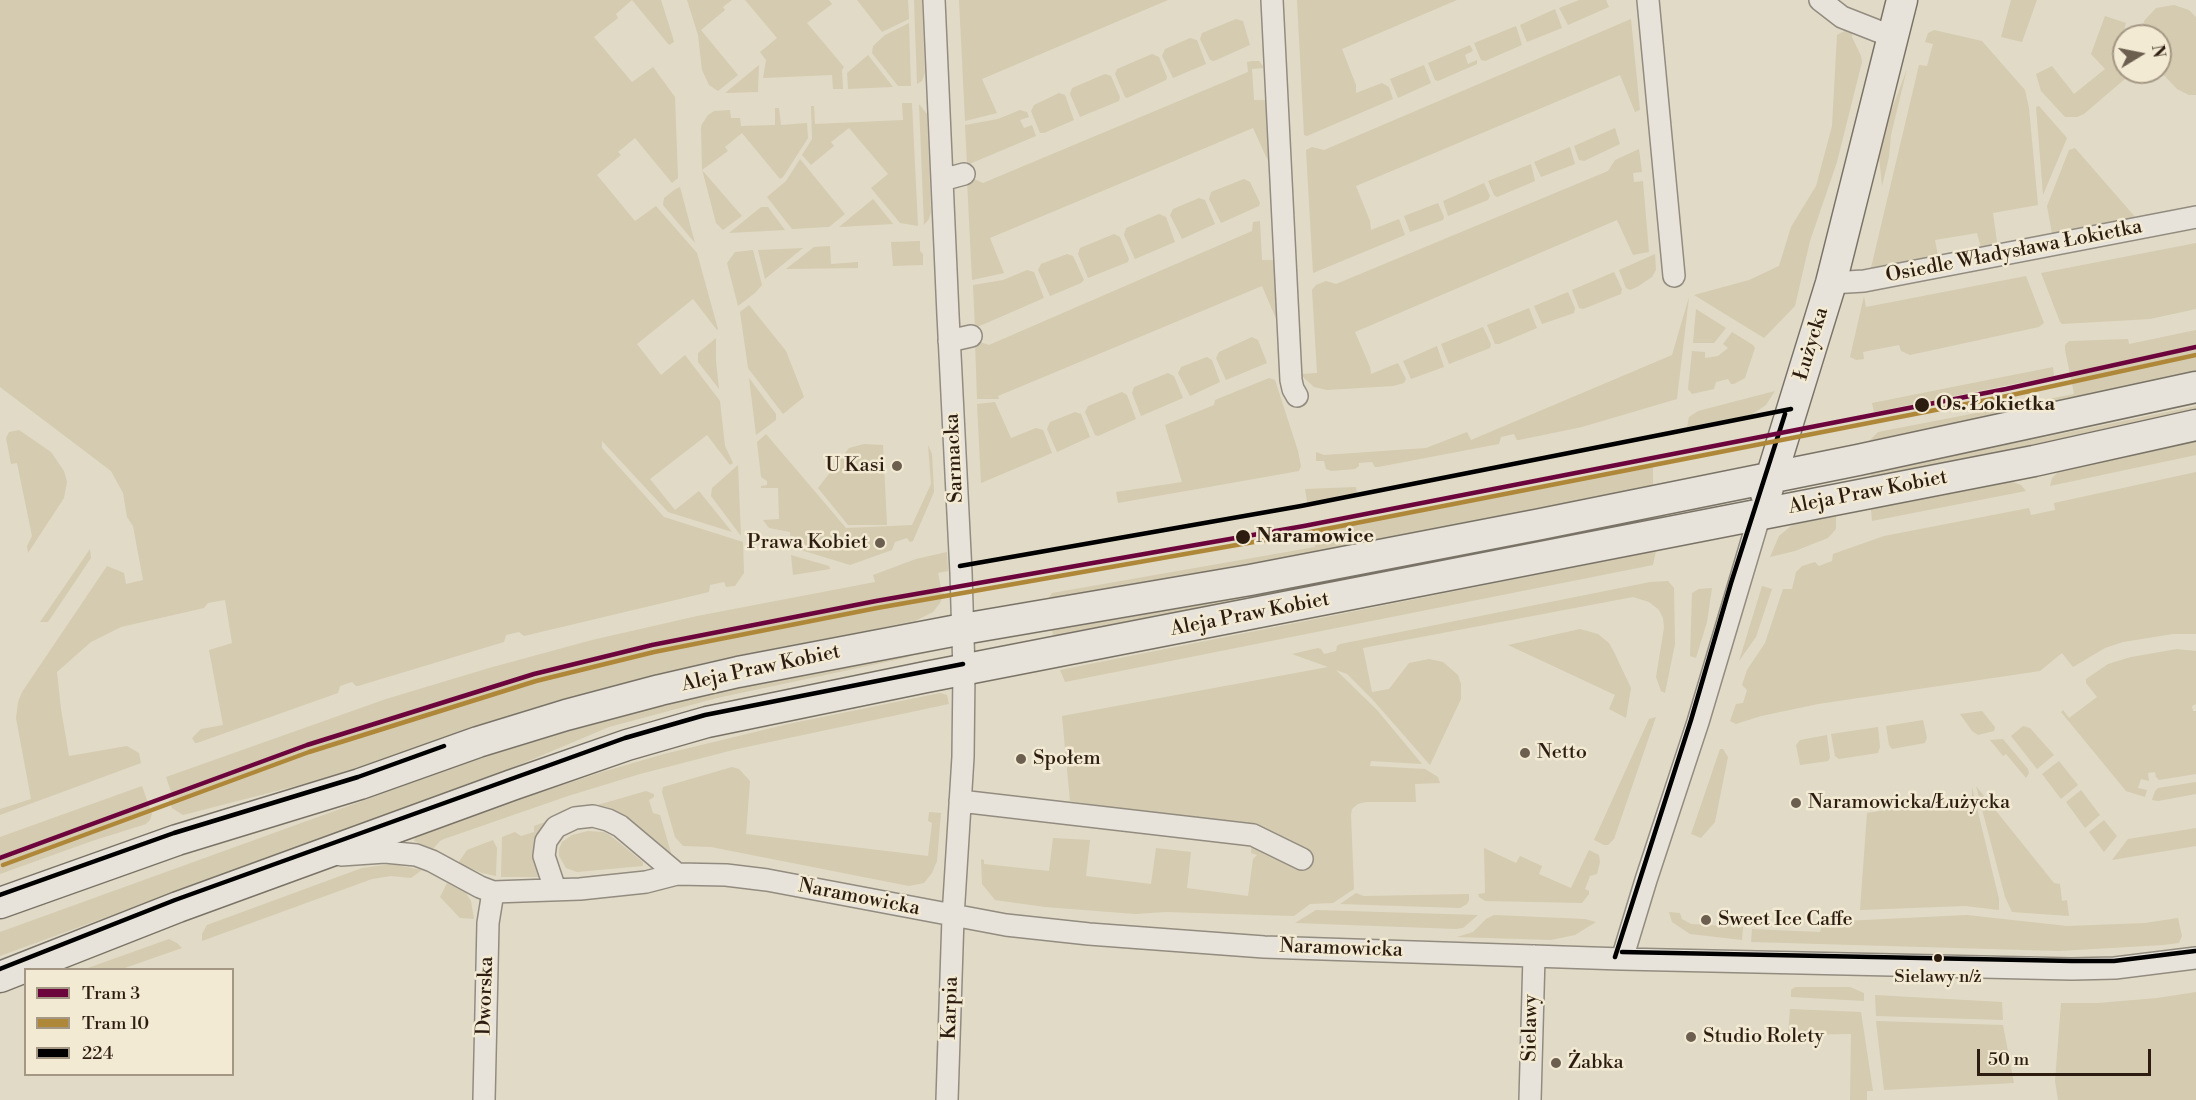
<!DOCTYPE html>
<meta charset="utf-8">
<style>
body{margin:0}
#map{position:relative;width:2196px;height:1100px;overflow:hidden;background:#e1dac6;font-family:"Libre Bodoni",serif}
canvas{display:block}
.legend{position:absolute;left:24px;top:968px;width:210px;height:108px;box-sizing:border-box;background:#f3ead3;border:2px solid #a49885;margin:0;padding:8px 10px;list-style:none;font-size:18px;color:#2d1d11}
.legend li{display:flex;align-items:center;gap:12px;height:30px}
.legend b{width:30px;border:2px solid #a49885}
.north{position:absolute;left:2112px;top:24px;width:60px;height:60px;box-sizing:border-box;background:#f3ead3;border:2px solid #a49885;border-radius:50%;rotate:80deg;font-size:16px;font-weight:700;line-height:24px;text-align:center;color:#2d1d11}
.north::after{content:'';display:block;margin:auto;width:21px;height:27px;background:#6c5f50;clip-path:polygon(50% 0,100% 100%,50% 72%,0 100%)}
.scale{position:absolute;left:1977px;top:1049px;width:174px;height:27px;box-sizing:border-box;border:3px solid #2d1d11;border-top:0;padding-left:8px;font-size:18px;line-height:21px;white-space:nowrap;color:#2d1d11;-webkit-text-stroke:4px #f3ead3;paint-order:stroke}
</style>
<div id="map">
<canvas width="2196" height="1100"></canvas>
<ul class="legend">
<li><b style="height:8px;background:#6d053d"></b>Tram 3</li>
<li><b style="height:8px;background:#ae8739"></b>Tram 10</li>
<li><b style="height:8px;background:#000"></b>224</li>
</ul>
<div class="north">N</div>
<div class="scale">50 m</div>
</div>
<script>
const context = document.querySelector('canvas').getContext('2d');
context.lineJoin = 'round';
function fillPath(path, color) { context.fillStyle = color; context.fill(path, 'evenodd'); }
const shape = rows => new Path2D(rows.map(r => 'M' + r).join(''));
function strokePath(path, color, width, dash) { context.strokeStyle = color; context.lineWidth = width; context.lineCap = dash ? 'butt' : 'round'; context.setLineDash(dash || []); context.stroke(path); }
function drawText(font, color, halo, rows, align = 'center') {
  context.font = font + ' "Libre Bodoni",serif'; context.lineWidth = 5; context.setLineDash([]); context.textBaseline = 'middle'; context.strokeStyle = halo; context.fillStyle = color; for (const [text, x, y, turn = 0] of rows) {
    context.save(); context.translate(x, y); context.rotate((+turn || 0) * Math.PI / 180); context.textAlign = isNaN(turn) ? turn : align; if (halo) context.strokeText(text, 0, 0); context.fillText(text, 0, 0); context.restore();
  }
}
const green = shape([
 [0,0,661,0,673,38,674,42,669,45,632,0,616,14,618,18,594,37,632,82,653,67,675,97,678,178,672,183,635,138,618,152,621,155,597,175,635,221,656,206,697,253,718,329,717,330,693,299,637,344,661,375,685,355,720,401,725,446,733,463,730,465,707,435,650,479,675,510,699,491,732,532,668,512,602,441,602,448,664,517,743,542,744,573,735,586,726,587,724,582,710,585,709,592,524,636,519,632,506,635,504,642,358,686,356,686,352,682,340,686,338,693,197,743,195,743,192,738,201,729,223,725,209,650,232,643,225,600,208,603,204,608,121,627,91,642,57,672,61,709,69,756,127,746,139,753,141,763,0,815,0,809,31,799,16,718,18,702,22,692,107,566,124,573,126,584,143,580,133,526,127,517,123,493,111,471,0,387],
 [687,0,732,0,723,7,725,10,701,30,738,75,718,91,709,85,702,70,698,35],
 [745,0,829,0,832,4,807,23,844,67,842,70,843,89,833,89,832,75,763,78,766,60,760,52,777,38],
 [857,0,908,0,909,19,882,32],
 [914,0,922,0,925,73,922,81,917,84],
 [959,0,1168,0,982,79,997,113,965,121],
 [1297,0,1457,0,1342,49,1356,85,1356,93,1382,83,1389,87,1393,99,1307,136,1304,135],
 [1579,0,1606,0,1609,7,1568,25,1559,8],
 [2011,0,2037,0,2022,42,2001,37],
 [2174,5,2189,10,2196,17,2196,95,2189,95,2177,89,2160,71,2160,36,2141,36,2144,21,2156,8],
 [1555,9,1562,28,1527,42,1520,25],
 [2105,16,2126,23,2119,48,2124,54,2126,78,2084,114,2077,117,2065,117,2041,91,2036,74,2052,66,2074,94,2105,69,2091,54],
 [1236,19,1243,21,1250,45,1214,61,1210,60,1200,39,1202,33],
 [1631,19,1640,110,1635,112,1620,75,1356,186,1370,221,1371,230,1399,219,1405,235,1313,273,1306,150,1312,147,1324,150],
 [909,23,911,86,898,86,872,53,873,46,885,35],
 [1516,26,1522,45,1485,61,1481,60,1474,43],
 [1848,29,1853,30,1852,37,1861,56,1862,62,1837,162,1810,241,1795,306,1764,338,1694,295,1749,280,1779,266,1791,227,1816,186,1832,126,1837,35],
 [1934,30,1982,41,2025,90,2029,108,2038,205,1993,213,1998,249,1982,252,1977,233,1935,240,1939,261,1870,272,1919,65,1927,66,1933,44,1925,42,1928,33],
 [1190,38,1197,40,1206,64,1173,78,1162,56,1165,49],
 [1470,45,1473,51,1465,55,1468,64,1477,60,1477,64,1438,81,1435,80,1428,63],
 [1152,54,1159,57,1167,77,1166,80,1127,98,1125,97,1115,74,1117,69],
 [868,55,893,87,848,89,847,73],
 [1252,61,1259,61,1263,66,1263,68,1252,69,1254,100,1266,100,1269,163,1253,128,990,238,1004,273,972,280,967,180,972,178,983,183,1248,72,1247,62],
 [759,65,758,92,725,93],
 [1424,65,1431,83,1398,98,1390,79],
 [1907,69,1891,135,1889,157,1882,186,1878,146],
 [1105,74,1111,76,1120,97,1119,101,1080,117,1070,94,1072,88],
 [1059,93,1065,95,1074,120,1044,133,1040,133,1031,111,1034,105],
 [902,103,912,103,918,226,900,223,871,188,888,174,849,128,831,142,834,146,811,165,802,155,812,139,811,106,814,106,815,124,903,120],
 [919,104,927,114,931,212,929,219,924,225],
 [2039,106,2067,138,2043,195,2036,107],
 [775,108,779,108,781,125,807,123,808,138,783,177,780,179,742,133,725,147,728,151,702,170,742,216,723,230,716,223,703,173,702,168,701,128,702,124,708,115,714,111,730,110,731,118,740,118,741,126,775,125],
 [1020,110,1027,112,1029,117,1020,120,1024,128,1032,125,1036,136,967,165,965,125,998,119],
 [1615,128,1620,144,1584,161,1579,160,1574,146],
 [1570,147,1575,164,1541,177,1534,162],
 [2075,148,2136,218,2053,239,2047,206,2069,150],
 [1639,149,1642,172,1633,173,1634,182,1643,181,1649,252,1633,255,1617,220,1355,332,1370,367,1371,374,1398,363,1406,379,1404,383,1393,386,1327,390,1314,387,1304,378,1301,374,1317,373,1312,290,1316,285,1326,281,1336,284,1608,171,1615,160],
 [800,159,845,214,829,227,792,229,767,197,786,181],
 [1531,164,1535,181,1497,197,1494,195,1488,181],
 [1244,179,1250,182,1260,203,1259,206,1221,223,1209,199,1211,192],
 [1484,183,1490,196,1488,200,1448,216,1443,201],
 [680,187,695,243,663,205,664,198,674,190],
 [1199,198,1205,200,1215,224,1182,239,1170,215,1173,209],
 [873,199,893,224,839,227],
 [1438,203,1444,217,1443,220,1410,232,1404,216],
 [761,207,768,207,785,230,729,233],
 [1159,214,1166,217,1175,242,1135,259,1124,235,1126,228],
 [1260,221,1262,260,1275,260,1277,321,1262,286,998,396,999,399,977,399,975,342,977,341,989,345,1252,231,1253,222],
 [1114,234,1120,237,1129,259,1128,262,1088,278,1078,254,1080,248],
 [920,241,920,251,923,254,923,265,893,266,891,242],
 [2196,243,2196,309,2150,319,2062,324,2060,322,2041,273],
 [830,246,831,264,858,262,858,268,786,269,814,247],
 [803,248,765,279,758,250],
 [753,250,762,285,755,293,738,306,727,263,735,252],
 [1067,254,1073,256,1084,280,1081,283,1050,296,1038,270,1041,264],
 [1655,254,1656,270,1652,277,1637,287,1630,290,1626,288,1619,270],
 [1027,270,1034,272,1044,298,975,328,973,285,1003,280],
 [1614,272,1622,289,1621,294,1583,309,1579,308,1572,290],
 [2026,276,2044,323,2039,327,1910,355,1901,351,1899,345,1863,352,1864,359,1856,360,1850,357,1864,296,1866,307],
 [1568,292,1575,308,1574,313,1542,324,1534,306],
 [1689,297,1677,399,1582,427,1519,440,1517,440,1514,434,1501,437,1499,444,1378,467,1375,467,1372,462,1359,463,1359,466,1355,469,1331,471,1326,469,1324,461,1316,461,1316,452,1324,455,1426,448,1467,432,1471,440,1672,355],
 [749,305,786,351,804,397,783,414,748,368,740,312],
 [1529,308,1537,328,1499,344,1495,344,1487,325],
 [1696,309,1726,328,1714,343,1693,343],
 [1483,327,1491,344,1490,348,1449,364,1441,344],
 [2196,330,2196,376,1870,443,1869,441,1878,432,2074,394,2065,350,2065,345,2069,341,2128,339,2129,344],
 [1732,332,1753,345,1755,348,1745,378,1734,384,1731,384,1728,379,1716,382,1714,389,1692,394,1688,389,1692,351,1705,352,1705,358,1718,356,1728,348,1723,344],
 [1252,337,1258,340,1267,363,1226,380,1216,358,1219,352],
 [716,338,716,361,719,389,698,362,698,353],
 [1437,346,1444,367,1411,379,1403,361],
 [1207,357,1212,360,1220,382,1190,396,1178,373,1181,367],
 [2053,367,2054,376,1874,412,1872,403],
 [1168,373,1174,376,1183,398,1141,416,1132,393,1134,387],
 [749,378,776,414,776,420,756,435],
 [1269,378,1275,380,1298,451,1301,466,1299,471,1118,503,1116,492,1182,482,1165,425,1214,405,1215,400],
 [1775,391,1766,405,1751,415,1687,427,1689,417,1698,411],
 [1122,392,1127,395,1136,419,1098,436,1095,435,1085,412,1088,406],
 [995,402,1011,438,1036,428,1043,430,1052,453,981,483,977,404],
 [2196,406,2196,411,2149,422,1871,478,1870,473],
 [1075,412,1081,414,1090,437,1057,452,1047,429,1050,422],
 [19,430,51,452,64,471,67,482,64,498,28,553,27,546,32,536,17,463,11,464,6,438,9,432],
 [766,434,846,528,912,525,931,484,928,445,932,454,934,492,913,541,910,542,907,538,895,542,892,550,850,565,791,547,790,532,769,528,763,520,779,519,778,488,761,488,761,486,767,485,767,481,761,477,757,442],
 [2196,442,2196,455,2050,486,2052,478,2059,471],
 [864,444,883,445,887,525,848,525,818,488,849,448],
 [738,465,741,536,711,496,712,488],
 [1653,466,1653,486,1280,560,1048,599,1052,593,1315,547,1312,529,1327,530],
 [2196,472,2196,634,2173,634,2123,642,2105,648,2073,667,2062,653,2040,671,1818,704,1761,716,1736,724,1730,721,1736,704,1743,703,1747,690,1742,685,1747,670,1765,643,1783,589,1792,589,1796,572,1802,566,1815,562,1819,566,1832,561,1833,554,1884,536,2029,508,2031,515,2055,510,2054,503],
 [2010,481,2021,485,2026,491,1872,521,1871,509],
 [1356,487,1357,495,1321,502,1308,507,1305,489],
 [1654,516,1654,521,1054,641,1052,629,1283,590],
 [1836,516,1836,529,1828,538,1795,551,1770,557,1779,536,1792,525],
 [90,549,91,558,87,564,48,622,40,622],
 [1656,551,1653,565,1065,682,1060,670],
 [947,552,948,571,938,573,942,593,944,593,940,603,933,612,915,621,774,649,646,679,335,776,183,815,172,808,169,800,173,798,166,777,386,699,489,668,592,640,697,616,875,582,873,575,916,559],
 [791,555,829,566,830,569,793,575],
 [1668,581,1674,588,1675,644,1665,693,1661,691,1656,677,1664,628,1663,618,1659,610,1649,602,1633,597,1363,648,1372,692,1389,689,1409,663,1429,659,1443,662,1458,675,1461,684,1461,699,1430,765,1372,699,1347,674,1336,670,1377,710,1422,764,1371,761,1370,766,1425,769,1438,777,1440,783,1415,784,1416,802,1366,802,1358,804,1352,809,1351,815,1354,889,1333,903,1310,904,1294,916,1166,912,1135,914,1045,907,995,900,982,884,981,859,984,860,984,864,1049,871,1053,838,1090,840,1086,876,1151,884,1156,848,1191,852,1187,888,1248,896,1253,859,1257,855,1251,853,1253,829,1070,801,1062,716,1328,667,1292,654,1318,648,1321,649,1324,654,1336,651,1337,646,1340,644,1650,582],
 [1762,586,1772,589,1756,637,1739,661],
 [1712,588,1707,622,1696,658,1690,656,1692,593,1699,589],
 [1580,629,1598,634,1609,643,1614,652,1631,688,1626,718,1609,709,1615,695,1508,645],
 [2177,649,2196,651,2196,704,2192,706,2193,711,2196,711,2196,774,2159,780,2156,777,2155,772,2148,773,2149,781,2141,779,2138,788,2147,790,2145,797,2126,791,2061,712,2063,710,2069,718,2097,697,2086,683,2086,679,2108,664,2131,657],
 [922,652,905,658,717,698,609,727,493,776,0,956,0,932,470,762,590,724,716,692,779,678],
 [940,693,947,695,949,704,737,749,640,774,568,796,444,839,440,841,433,849,414,841,415,836,477,813,602,772,664,754,788,724],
 [1982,711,1995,727,1994,731,1978,735,1972,731,1960,714],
 [1656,717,1614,839,1608,845,1604,845,1594,840,1649,719],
 [1923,720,1927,738,1925,743,1892,749,1889,745,1886,726],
 [2023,726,2030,728,2054,755,2037,769,2011,736],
 [1878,727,1880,747,1878,753,1839,759,1835,756,1831,734],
 [1827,735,1830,758,1828,761,1800,765,1796,745,1800,740],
 [2003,739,2028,769,2029,773,2026,778,2006,754,2003,756,1990,740],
 [1720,749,1723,749,1728,757,1715,822,1701,838,1691,834],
 [2059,761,2078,785,2061,799,2042,774],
 [732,767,739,769,750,781,746,834,928,856,932,823,928,821,929,812,941,813,937,861,932,873,924,883,909,886,711,847,683,846,675,837,662,792,663,787],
 [2196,782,2196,794,2158,801,2152,800,2155,791,2158,788],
 [142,786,152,814,150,820,146,824,92,841,0,874,0,837],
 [1976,786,2054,883,2060,884,2062,901,2067,900,2069,916,2012,912,2005,897],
 [1972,787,1999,899,1999,910,1965,906,1860,910,1867,813,1972,796],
 [2081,790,2100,815,2085,828,2066,802],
 [646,791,654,794,654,797,649,800,653,813,660,815,672,856,587,808],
 [556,818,542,873,539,877,501,877,502,837,515,832,521,836,534,832,534,826],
 [2104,820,2117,836,2104,852,2089,832],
 [2196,828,2196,846,2112,860,2128,839],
 [588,831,604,832,611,836,643,862,643,866,577,872,566,868,559,856,559,849,562,842,572,835],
 [493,840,497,848,496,876,482,873,458,863,467,850],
 [1484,848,1516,863,1520,856,1542,866,1539,874,1571,888,1589,850,1599,855,1600,862,1597,874,1590,876,1585,889,1589,891,1589,894,1582,903,1485,901,1479,897,1478,894,1485,893],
 [392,864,422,870,411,878,391,876,372,879,202,941,202,934,207,925,362,868],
 [447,883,466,893,471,901,474,919,460,918,440,897],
 [1356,893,1364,896,1469,894,1469,900,1467,904,1460,908,1340,904],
 [1316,910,1478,915,1463,928,1456,929,1295,923],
 [1669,912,1680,913,1682,919,1691,924,1743,927,1742,940,1690,934,1672,922],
 [1494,915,1585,919,1596,922,1575,935,1551,940,1457,937,1473,932,1486,919],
 [1967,915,2067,926,2145,923,2178,918,2182,936,2179,943,2163,945,2059,951,1751,942,1752,929,1820,932,1823,922],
 [169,939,177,943,182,948,122,969,85,969],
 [1795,987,1850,987,1864,993,1864,1001,1791,997,1791,990],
 [2196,992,2196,1100,2058,1100,2055,1081,2061,1003,2098,1003,2157,998],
 [1875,995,2002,1002,2003,1020,1876,1016],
 [1790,1009,1861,1012,1873,1091,1867,1091,1867,1100,1850,1100,1851,1034,1788,1035],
 [1876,1021,2003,1025,2014,1083,1884,1090]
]);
const street = shape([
 [934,0,948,315,961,573,964,671,963,757,953,917,947,1100],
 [1272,0,1291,380,1293,389,1297,396],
 [1648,0,1674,276],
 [1820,0,1842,17,1893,37],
 [942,180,964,174],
 [1831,283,1864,281,2196,217],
 [949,341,971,336],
 [960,801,1253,835,1302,859],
 [341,855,385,852,416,855,432,861,480,887,493,892,580,889,646,882,677,874,726,875,767,880,1006,925,1089,934,1264,947,1622,959,2072,969,2115,968,2196,958],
 [555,889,544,856,546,841,556,827,575,818,593,816,608,820,620,826,677,874],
 [1622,959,1646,880,1698,722,1760,514],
 [484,1100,488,923,493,892],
 [1530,1100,1534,956]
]);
const secondary = shape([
 [1766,494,1831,283,1902,0],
 [0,903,177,840,360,784,478,742,566,715,660,690,738,672,963,629,1250,580,1541,524,1858,460,2196,387],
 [0,977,178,907,512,785,627,745,707,722,926,677,2034,461,2196,425]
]);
const bus1 = shape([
 [960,566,1301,506,1791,409],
 [0,895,174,833,358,777,444,746],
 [1622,952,2072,961,2114,961,2195,951],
 [1615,957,1691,720,1731,583,1785,414],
 [0,969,175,900,625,738,705,715,963,664]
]);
const tram1 = shape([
 [0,858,307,745,534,674,652,645,876,601,1304,526,2006,389,2196,347]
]);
const tram2 = shape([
 [3,865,309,752,536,681,654,652,877,608,1305,533,2007,396,2196,355]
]);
const markers = [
 [1922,405,8,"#2d1d11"],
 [897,466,6,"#6c5f50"],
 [1243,537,8,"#2d1d11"],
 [880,543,6,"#6c5f50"],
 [1525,753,6,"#6c5f50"],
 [1021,759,6,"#6c5f50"],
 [1796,803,6,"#6c5f50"],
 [1706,920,6,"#6c5f50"],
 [1938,958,5,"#2d1d11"],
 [1691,1037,6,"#6c5f50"],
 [1556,1063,6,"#6c5f50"]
];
const busNames = [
 ["Sielawy n/ż",1938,978]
];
const streetNames = [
 ["Osiedle Władysława Łokietka",2014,252,-11],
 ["Łużycka",1812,344,-73],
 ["Sarmacka",955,458,-93],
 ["Aleja Praw Kobiet",1868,493,-11],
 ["Aleja Praw Kobiet",1250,615,-11],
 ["Aleja Praw Kobiet",761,669,-12],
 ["Naramowicka",859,898,11],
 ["Naramowicka",1341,949,2],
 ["Dworska",486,996,-88],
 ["Karpia",951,1008,-88],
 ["Sielawy",1531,1028,-89]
];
const stopNames = [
 ["Os. Łokietka",1936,405],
 ["Naramowice",1256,537]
];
const poiNames = [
 ["U Kasi",885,466,"right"],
 ["Prawa Kobiet",868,543,"right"],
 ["Netto",1537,753],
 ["Społem",1033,759],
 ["Naramowicka/Łużycka",1808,803],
 ["Sweet Ice Caffe",1718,920],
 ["Studio Rolety",1703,1037],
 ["Żabka",1568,1063]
];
fillPath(green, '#d5cbb0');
strokePath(street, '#928c80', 24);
strokePath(secondary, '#797367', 33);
strokePath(street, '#e8e3da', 21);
strokePath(secondary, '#e8e3da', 30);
strokePath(bus1, '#000', 4.5);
strokePath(tram1, '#6d053d', 4.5);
strokePath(tram2, '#ae8739', 4.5);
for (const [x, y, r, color] of markers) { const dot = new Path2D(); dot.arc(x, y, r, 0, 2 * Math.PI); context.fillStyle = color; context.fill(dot); strokePath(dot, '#f3ead3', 2); }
drawText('18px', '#2d1d11', '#f3ead3', busNames);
drawText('20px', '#2d1d11', '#f3ead3', streetNames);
drawText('bold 20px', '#2d1d11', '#f3ead3', stopNames, 'left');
drawText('20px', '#2d1d11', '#f3ead3', poiNames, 'left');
</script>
